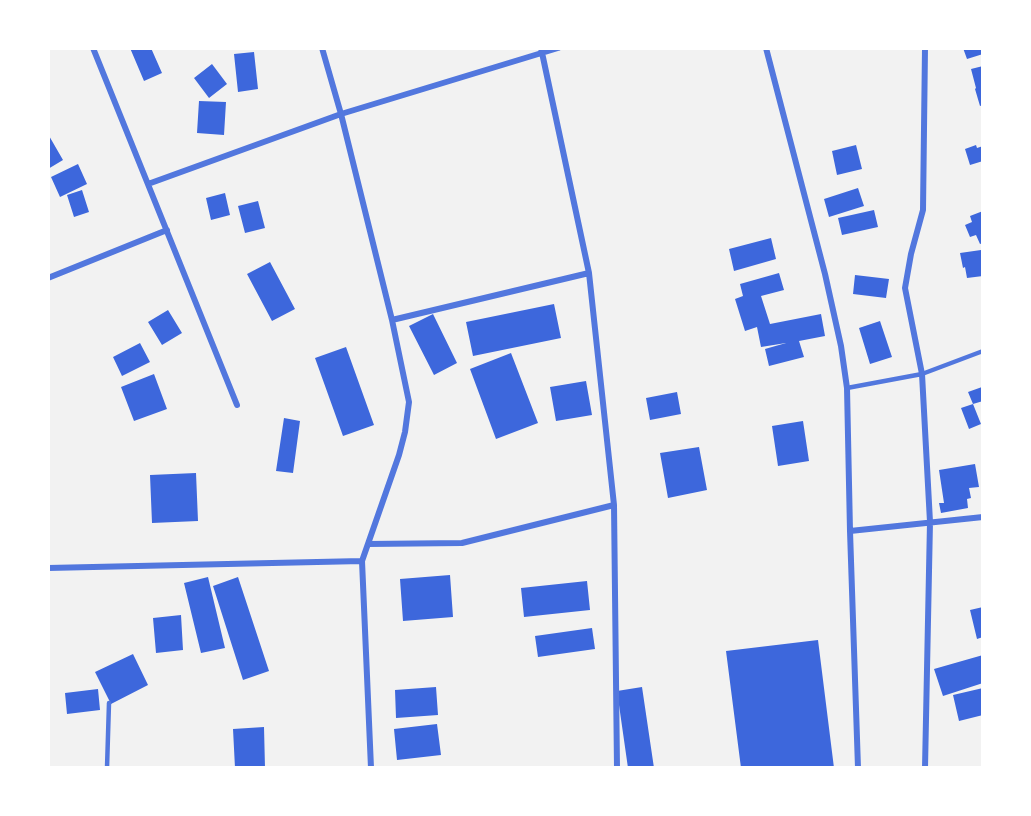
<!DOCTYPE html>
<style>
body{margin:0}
#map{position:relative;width:1031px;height:816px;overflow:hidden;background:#f2f2f2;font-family:Lora,serif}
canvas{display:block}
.frame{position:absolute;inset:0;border:50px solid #fff;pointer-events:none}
</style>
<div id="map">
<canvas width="1031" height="816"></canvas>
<div class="frame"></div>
</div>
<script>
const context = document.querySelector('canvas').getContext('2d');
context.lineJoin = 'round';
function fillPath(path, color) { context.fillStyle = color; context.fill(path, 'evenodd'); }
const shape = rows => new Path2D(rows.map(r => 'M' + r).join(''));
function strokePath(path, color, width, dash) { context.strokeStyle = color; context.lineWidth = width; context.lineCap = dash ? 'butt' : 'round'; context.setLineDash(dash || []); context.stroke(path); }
const building = shape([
 [130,48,151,48,162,73,144,81],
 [963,48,983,48,983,54,967,59],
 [254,52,258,89,238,92,234,54],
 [212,64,227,84,209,98,194,78],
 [983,66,983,105,980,106,975,89,976,88,971,69],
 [199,101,226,102,224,135,197,133],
 [48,134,63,160,48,169],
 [856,145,862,169,837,175,832,151],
 [976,145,977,148,983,146,983,161,970,165,965,149],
 [78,164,87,184,60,197,51,177],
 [858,188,864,206,829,217,824,199],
 [82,190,89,212,74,217,67,195],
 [225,193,230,215,211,220,206,198],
 [258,201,265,228,245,233,238,206],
 [874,210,878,227,842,235,838,218],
 [983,211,983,243,980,244,976,235,970,237,965,225,972,222,970,216],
 [771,238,776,259,734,271,729,249],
 [981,250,983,276,967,278,965,267,963,268,960,253],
 [270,262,295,309,272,321,247,274],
 [779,273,784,290,761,296,770,324,821,314,825,336,799,341,804,357,769,366,765,349,786,343,761,347,757,327,745,331,735,299,743,296,740,284],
 [855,275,889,279,886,298,853,294],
 [554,304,561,338,473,356,466,322],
 [168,310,182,333,162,345,148,322],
 [433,314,457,363,434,375,409,326],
 [880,321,892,357,870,364,859,328],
 [140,343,150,362,122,376,113,357],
 [346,347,374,425,343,436,315,358],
 [511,353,538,423,496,439,470,369],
 [154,374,167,409,134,421,121,387],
 [586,381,592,415,556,421,550,387],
 [982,387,983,401,973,404,981,424,969,429,961,408,973,404,968,392],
 [677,392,681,414,650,420,646,398],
 [284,418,300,421,293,473,276,471],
 [803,421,809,461,778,466,772,426],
 [699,447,707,490,668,498,660,453],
 [975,464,979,487,969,488,971,498,967,499,968,508,941,513,939,503,944,503,939,470],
 [196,473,198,521,152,523,150,475],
 [450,575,453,617,403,621,400,579],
 [208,577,225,648,201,653,184,583],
 [238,577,269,671,243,680,213,586],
 [587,581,590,610,524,617,521,588],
 [983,607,983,637,977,639,970,610],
 [181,615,183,650,156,653,153,618],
 [592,628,595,649,538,657,535,636],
 [818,640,834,768,741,768,726,651],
 [133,654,148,685,111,704,95,672],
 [983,655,983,683,943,696,934,669],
 [436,687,438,715,396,718,395,690],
 [642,687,654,768,628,768,617,691],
 [983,688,983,715,959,721,953,695],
 [98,689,100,710,67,714,65,693],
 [437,724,441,755,397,760,394,729],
 [264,727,265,768,235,768,233,729]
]);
const service = shape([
 [847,388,922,374,983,351],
 [107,768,109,703]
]);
const minor = shape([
 [93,48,237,405],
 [322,48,341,114,392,320,409,402,405,432,399,455,362,561,371,768],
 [541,48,589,273,614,505,617,768],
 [766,48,825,274,841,346,847,388,850,531,858,768],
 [148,184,341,114,558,48],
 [48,278,167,230],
 [392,320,589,273],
 [850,531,983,517],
 [368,544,462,543,614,505],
 [48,568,362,561],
 [925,768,930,522,922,374,905,288,911,254,923,210,925,48]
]);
fillPath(building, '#3d67dc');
strokePath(service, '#5277de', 4.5);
strokePath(minor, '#5277de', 6);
</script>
